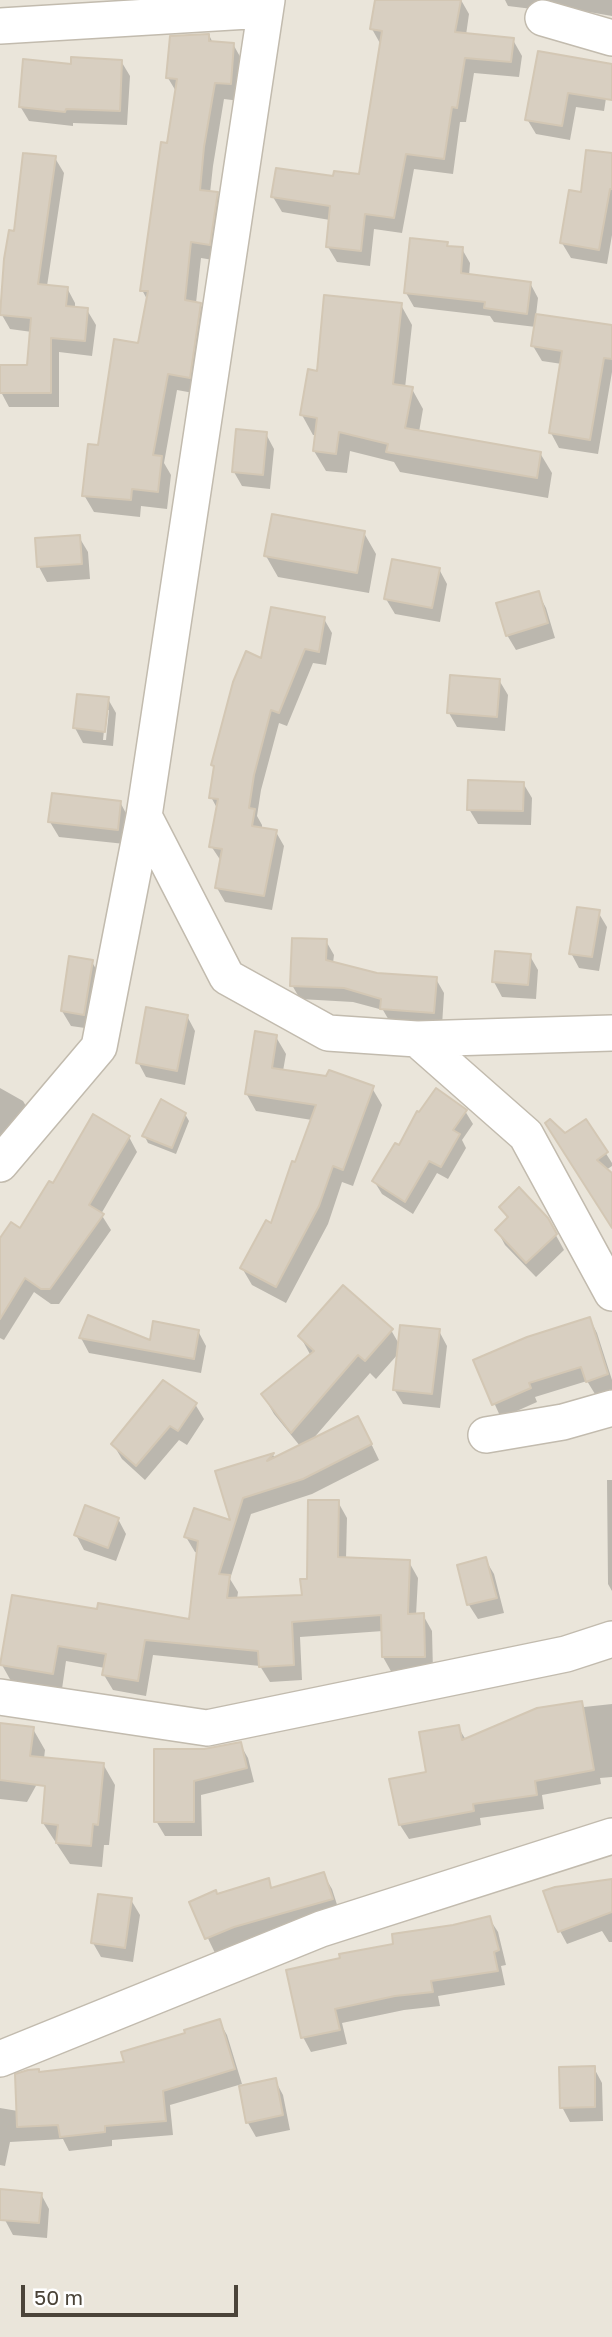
<!DOCTYPE html>
<style>
body{margin:0}
#map{position:relative;width:612px;height:2337px;overflow:hidden;background:#f6f3ec;font-family:"Golos Text",sans-serif}
canvas{display:block}
.scale{position:absolute;left:21px;top:2285px;width:217px;height:32px;box-sizing:border-box;border:4px solid #4b4439;border-top:0;padding-left:9px;font-size:21px;line-height:24px;white-space:nowrap;color:#4b4439;-webkit-text-stroke:5px #fff;paint-order:stroke}
</style>
<div id="map">
<canvas width="612" height="2337"></canvas>
<div class="scale">50 m</div>
</div>
<script>
const context = document.querySelector('canvas').getContext('2d');
context.lineJoin = 'round';
function fillPath(path, color) { context.fillStyle = color; context.fill(path, 'evenodd'); }
const shape = rows => new Path2D(rows.map(r => 'M' + r).join(''));
function strokePath(path, color, width, dash) { context.strokeStyle = color; context.lineWidth = width; context.lineCap = dash ? 'butt' : 'round'; context.setLineDash(dash || []); context.stroke(path); }
const residential = shape([
 [0,0,612,0,612,2337,0,2337]
]);
const shadow = shape([
 [377,0,461,0,469,14,466,35,513,40,522,56,519,77,474,73,466,122,460,122,453,174,414,169,402,233,374,229,370,266,337,262,328,247,330,220,282,212,273,197,335,178,361,176,381,45,372,29],
 [505,0,612,0,612,16,566,8,565,13,508,6],
 [209,35,213,43,233,44,243,62,240,101,224,99,213,166,210,193,217,194,226,211,219,261,201,258,196,303,200,304,210,321,199,394,177,390,164,463,171,475,167,509,141,506,140,517,94,512,84,495,99,447,139,345,148,301,142,290,177,93,168,78],
 [539,53,609,79,604,111,576,107,570,140,536,134,527,119],
 [121,61,130,76,127,125,73,123,73,126,29,121,20,106,72,66],
 [612,154,612,235,607,264,571,258,562,243,582,194],
 [55,158,64,173,47,286,67,288,75,303,75,309,87,310,96,325,92,356,59,352,59,407,9,407,1,392,29,367,32,332,10,329,2,315,15,233],
 [447,244,449,248,462,249,470,263,469,276,530,283,538,298,536,315,612,327,612,372,598,454,559,448,551,433,562,364,542,361,533,346,536,327,494,322,490,316,414,307,406,293],
 [401,305,412,325,405,388,412,389,423,409,419,432,540,453,552,473,548,498,400,472,394,462,350,451,347,473,326,471,314,451,317,435,313,435,302,415,318,373],
 [266,434,274,449,270,489,242,486,234,472],
 [364,533,376,554,369,593,278,577,266,556],
 [79,537,88,552,90,579,47,582,39,567,37,540],
 [439,569,447,584,440,622,395,614,386,599],
 [538,593,546,608,555,638,516,650,507,635],
 [324,619,332,633,326,665,313,663,287,726,279,723,261,790,257,816,262,825,262,829,276,832,284,846,272,910,225,902,217,888,221,861,211,846,218,810,211,797,215,769,213,765,263,660],
 [499,680,508,695,505,731,457,727,449,713],
 [108,699,116,713,113,746,83,743,75,728],
 [106,710,109,710,106,740,103,740],
 [523,783,532,798,531,825,478,824,469,809],
 [120,802,128,817,125,844,59,837,50,822],
 [598,912,607,927,599,971,579,968,571,953],
 [326,941,334,955,333,963,377,975,436,979,444,993,442,1026,390,1022,383,1010,353,1002,300,999,292,985],
 [530,956,538,970,536,999,502,997,494,982],
 [92,962,100,976,92,1029,71,1026,62,1011],
 [187,1016,195,1031,185,1085,146,1077,138,1062],
 [276,1037,286,1054,283,1071,372,1088,382,1105,353,1186,342,1182,328,1224,286,1303,252,1285,242,1268,272,1225,312,1120,256,1111,246,1093],
 [0,1088,23,1101,32,1116,0,1145],
 [465,1111,473,1124,462,1140,466,1148,448,1179,437,1173,413,1214,382,1194,374,1181,399,1147],
 [185,1114,189,1121,176,1154,148,1143,144,1135],
 [586,1122,612,1163,612,1166,606,1170,612,1176,612,1215,565,1135],
 [129,1137,137,1152,101,1214,111,1230,59,1304,51,1304,34,1292,4,1340,0,1338,0,1241,20,1231,54,1186],
 [501,1207,547,1219,564,1250,536,1277,505,1245,497,1230,508,1219],
 [590,1319,597,1333,612,1380,612,1389,595,1394,587,1381,535,1397,537,1402,501,1418,475,1361],
 [391,1330,399,1344,439,1331,447,1346,440,1408,403,1404,394,1389,398,1354,376,1379,370,1373,312,1440,366,1433,379,1460,312,1494,251,1514,230,1579,238,1592,237,1599,303,1597,338,1502,347,1518,346,1559,409,1562,418,1578,416,1615,423,1615,432,1631,433,1672,392,1673,383,1657,383,1631,300,1637,302,1680,270,1682,260,1666,153,1655,146,1696,113,1690,104,1675,105,1668,66,1661,62,1689,11,1681,2,1665,98,1611,191,1621,198,1553,195,1552,186,1537,233,1523,217,1472,273,1455,276,1459,300,1446,274,1414,263,1395,311,1356,300,1336],
 [198,1331,206,1346,201,1373,89,1353,81,1338,151,1342],
 [195,1404,204,1419,187,1445,179,1440,145,1480,122,1459,113,1444],
 [607,1480,612,1480,612,1591,608,1584],
 [118,1519,126,1534,116,1561,84,1550,76,1535],
 [485,1559,494,1574,504,1613,478,1619,469,1605,459,1566],
 [581,1703,584,1707,612,1704,612,1777,600,1778,601,1784,542,1795,544,1809,480,1818,481,1825,409,1839,400,1825,391,1781,428,1773,458,1727,466,1740],
 [0,1725,33,1729,45,1750,42,1775,27,1802,0,1799],
 [240,1744,248,1758,254,1782,201,1795,202,1836,165,1836,156,1821,204,1751],
 [103,1764,115,1785,109,1845,104,1845,102,1867,70,1864,43,1823],
 [323,1874,332,1889,340,1914,243,1941,215,1953,191,1903,268,1880,273,1890],
 [612,1881,612,1942,609,1942,602,1931,567,1944,560,1931],
 [131,1900,140,1915,133,1962,101,1957,93,1943],
 [489,1918,498,1932,506,1965,501,1966,505,1985,438,1996,440,2006,404,2010,342,2023,347,2044,311,2052,303,2037,395,1945],
 [219,2021,227,2035,242,2084,170,2105,173,2135,112,2140,112,2146,69,2151,63,2139,10,2142,5,2166,0,2165,0,2108,18,2111,39,2073,126,2063],
 [594,2068,602,2083,603,2121,570,2122,562,2107],
 [275,2080,283,2095,290,2130,256,2137,248,2123,241,2087],
 [41,2194,49,2209,47,2238,13,2235,5,2220]
]);
const building = shape([
 [375,0,461,0,455,32,514,38,511,62,465,58,457,108,452,107,444,159,406,154,394,218,365,214,361,251,326,247,330,206,271,197,276,168,333,176,334,171,359,174,382,31,370,29,375,0],
 [209,34,209,41,234,43,231,84,215,83,204,147,200,190,218,192,210,245,191,242,185,300,201,303,190,378,168,374,153,455,162,456,158,492,132,489,131,500,82,496,88,444,98,445,114,339,138,343,148,291,140,291,161,142,167,143,177,79,166,78,170,36,209,34],
 [538,51,612,64,612,100,568,93,562,126,525,120,538,51],
 [71,57,122,60,120,111,66,109,65,112,19,107,23,59,71,64,71,57],
 [586,150,612,153,612,189,610,189,599,250,560,243,569,190,581,192,586,150],
 [23,153,56,156,38,284,68,287,66,306,88,308,85,341,51,338,51,393,0,393,0,365,27,365,31,318,0,315,4,259,9,230,14,231,23,153],
 [410,238,448,242,447,246,463,247,461,273,531,282,527,314,484,308,485,302,404,293,410,238],
 [324,295,402,303,393,384,413,387,405,428,541,452,537,478,386,452,388,444,339,432,336,454,313,451,317,418,300,415,308,369,317,371,324,295],
 [536,314,612,325,612,359,604,358,590,440,549,433,562,351,531,346,536,314],
 [236,429,267,432,263,475,232,472,236,429],
 [272,514,365,531,357,573,264,556,272,514],
 [80,535,82,564,37,567,35,538,80,535],
 [392,559,440,568,432,608,384,599,392,559],
 [539,591,548,623,506,636,496,603,539,591],
 [271,607,325,617,319,652,305,649,279,713,271,710,254,775,249,808,255,809,252,826,277,830,264,896,215,888,222,849,209,847,218,799,209,798,214,766,211,765,233,682,246,651,261,658,271,607],
 [450,675,500,679,497,717,447,713,450,675],
 [77,694,109,697,105,732,73,728,77,694],
 [468,780,524,782,523,811,467,810,468,780],
 [52,793,121,801,118,830,48,822,52,793],
 [577,907,600,910,592,957,569,954,577,907],
 [292,938,327,939,326,960,377,973,437,977,434,1013,380,1009,381,999,344,988,290,986,292,938],
 [495,951,531,954,528,985,492,982,495,951],
 [69,956,93,960,84,1015,61,1011,69,956],
 [146,1007,188,1015,177,1071,136,1063,146,1007],
 [255,1031,277,1035,272,1068,326,1076,329,1070,374,1086,343,1170,333,1166,319,1206,276,1287,240,1268,266,1220,271,1223,292,1161,295,1162,316,1105,245,1094,255,1031],
 [436,1088,467,1110,453,1130,460,1134,441,1167,429,1161,405,1202,372,1181,395,1143,399,1145,417,1111,419,1112,436,1088],
 [161,1099,186,1113,172,1148,142,1136,161,1099],
 [93,1114,130,1136,89,1205,104,1214,50,1289,41,1289,25,1278,0,1319,0,1238,11,1222,20,1228,49,1181,53,1183,93,1114],
 [550,1119,565,1133,586,1119,608,1152,597,1160,612,1173,612,1228,545,1123,550,1119],
 [519,1187,548,1218,557,1234,526,1263,495,1230,508,1217,499,1207,519,1187],
 [343,1285,393,1329,365,1361,358,1355,291,1433,261,1394,314,1351,298,1336,343,1285],
 [88,1315,150,1340,153,1321,199,1330,194,1359,79,1338,88,1315],
 [590,1317,608,1374,586,1382,581,1367,529,1383,531,1388,492,1405,473,1360,527,1337,590,1317],
 [400,1325,440,1329,432,1394,393,1390,400,1325],
 [163,1380,197,1403,178,1431,170,1426,136,1466,111,1444,163,1380],
 [358,1416,372,1444,303,1479,243,1498,219,1574,230,1575,227,1598,302,1595,300,1579,307,1579,308,1500,339,1500,338,1557,410,1560,408,1614,424,1613,425,1657,382,1657,381,1615,292,1622,294,1665,259,1667,258,1651,145,1640,138,1681,102,1675,106,1654,58,1646,53,1674,0,1665,12,1595,97,1609,98,1603,189,1619,198,1541,184,1537,194,1508,230,1520,215,1471,274,1453,267,1461,358,1416],
 [85,1505,119,1518,108,1548,74,1535,85,1505],
 [486,1557,497,1598,467,1605,457,1565,486,1557],
 [582,1701,594,1770,535,1781,537,1795,473,1804,474,1811,399,1825,389,1779,426,1772,419,1732,459,1725,462,1740,537,1708,582,1701],
 [0,1723,34,1727,30,1756,104,1763,98,1825,93,1824,91,1846,56,1843,58,1825,42,1823,45,1786,0,1780,0,1723],
 [241,1742,247,1768,194,1781,194,1822,154,1822,154,1749,204,1749,241,1742],
 [324,1872,333,1899,234,1927,205,1939,189,1902,216,1890,217,1894,269,1878,271,1888,324,1872],
 [612,1879,612,1912,558,1932,543,1891,555,1887,612,1879],
 [98,1894,132,1898,125,1948,91,1943,98,1894],
 [490,1916,499,1950,494,1952,498,1971,431,1981,433,1992,395,1996,335,2009,340,2030,301,2038,286,1970,340,1958,339,1954,393,1944,392,1934,453,1925,490,1916],
 [220,2019,235,2069,163,2091,166,2121,105,2126,105,2132,60,2137,58,2125,17,2127,15,2074,28,2070,39,2069,39,2072,124,2062,121,2052,185,2033,184,2030,220,2019],
 [595,2066,595,2107,560,2108,559,2067,595,2066],
 [276,2078,283,2115,246,2123,239,2086,276,2078],
 [0,2189,42,2193,39,2223,0,2220,0,2189]
]);
const minor = shape([
 [543,18,612,38],
 [0,26,265,10],
 [144,816,227,977,328,1033,417,1039,612,1033],
 [417,1039,526,1135,612,1293],
 [0,1164,99,1047,144,816,267,0],
 [486,1435,563,1422,612,1408],
 [0,1697,207,1728,566,1654,612,1639],
 [0,2059,321,1929,612,1836]
]);
fillPath(residential, '#eae5da');
fillPath(shadow, '#0003');
fillPath(building, '#d8cfc1');
strokePath(building, '#d3c7b4', 2);
strokePath(minor, '#c2bbae', 38);
strokePath(minor, '#fff', 35);
</script>
